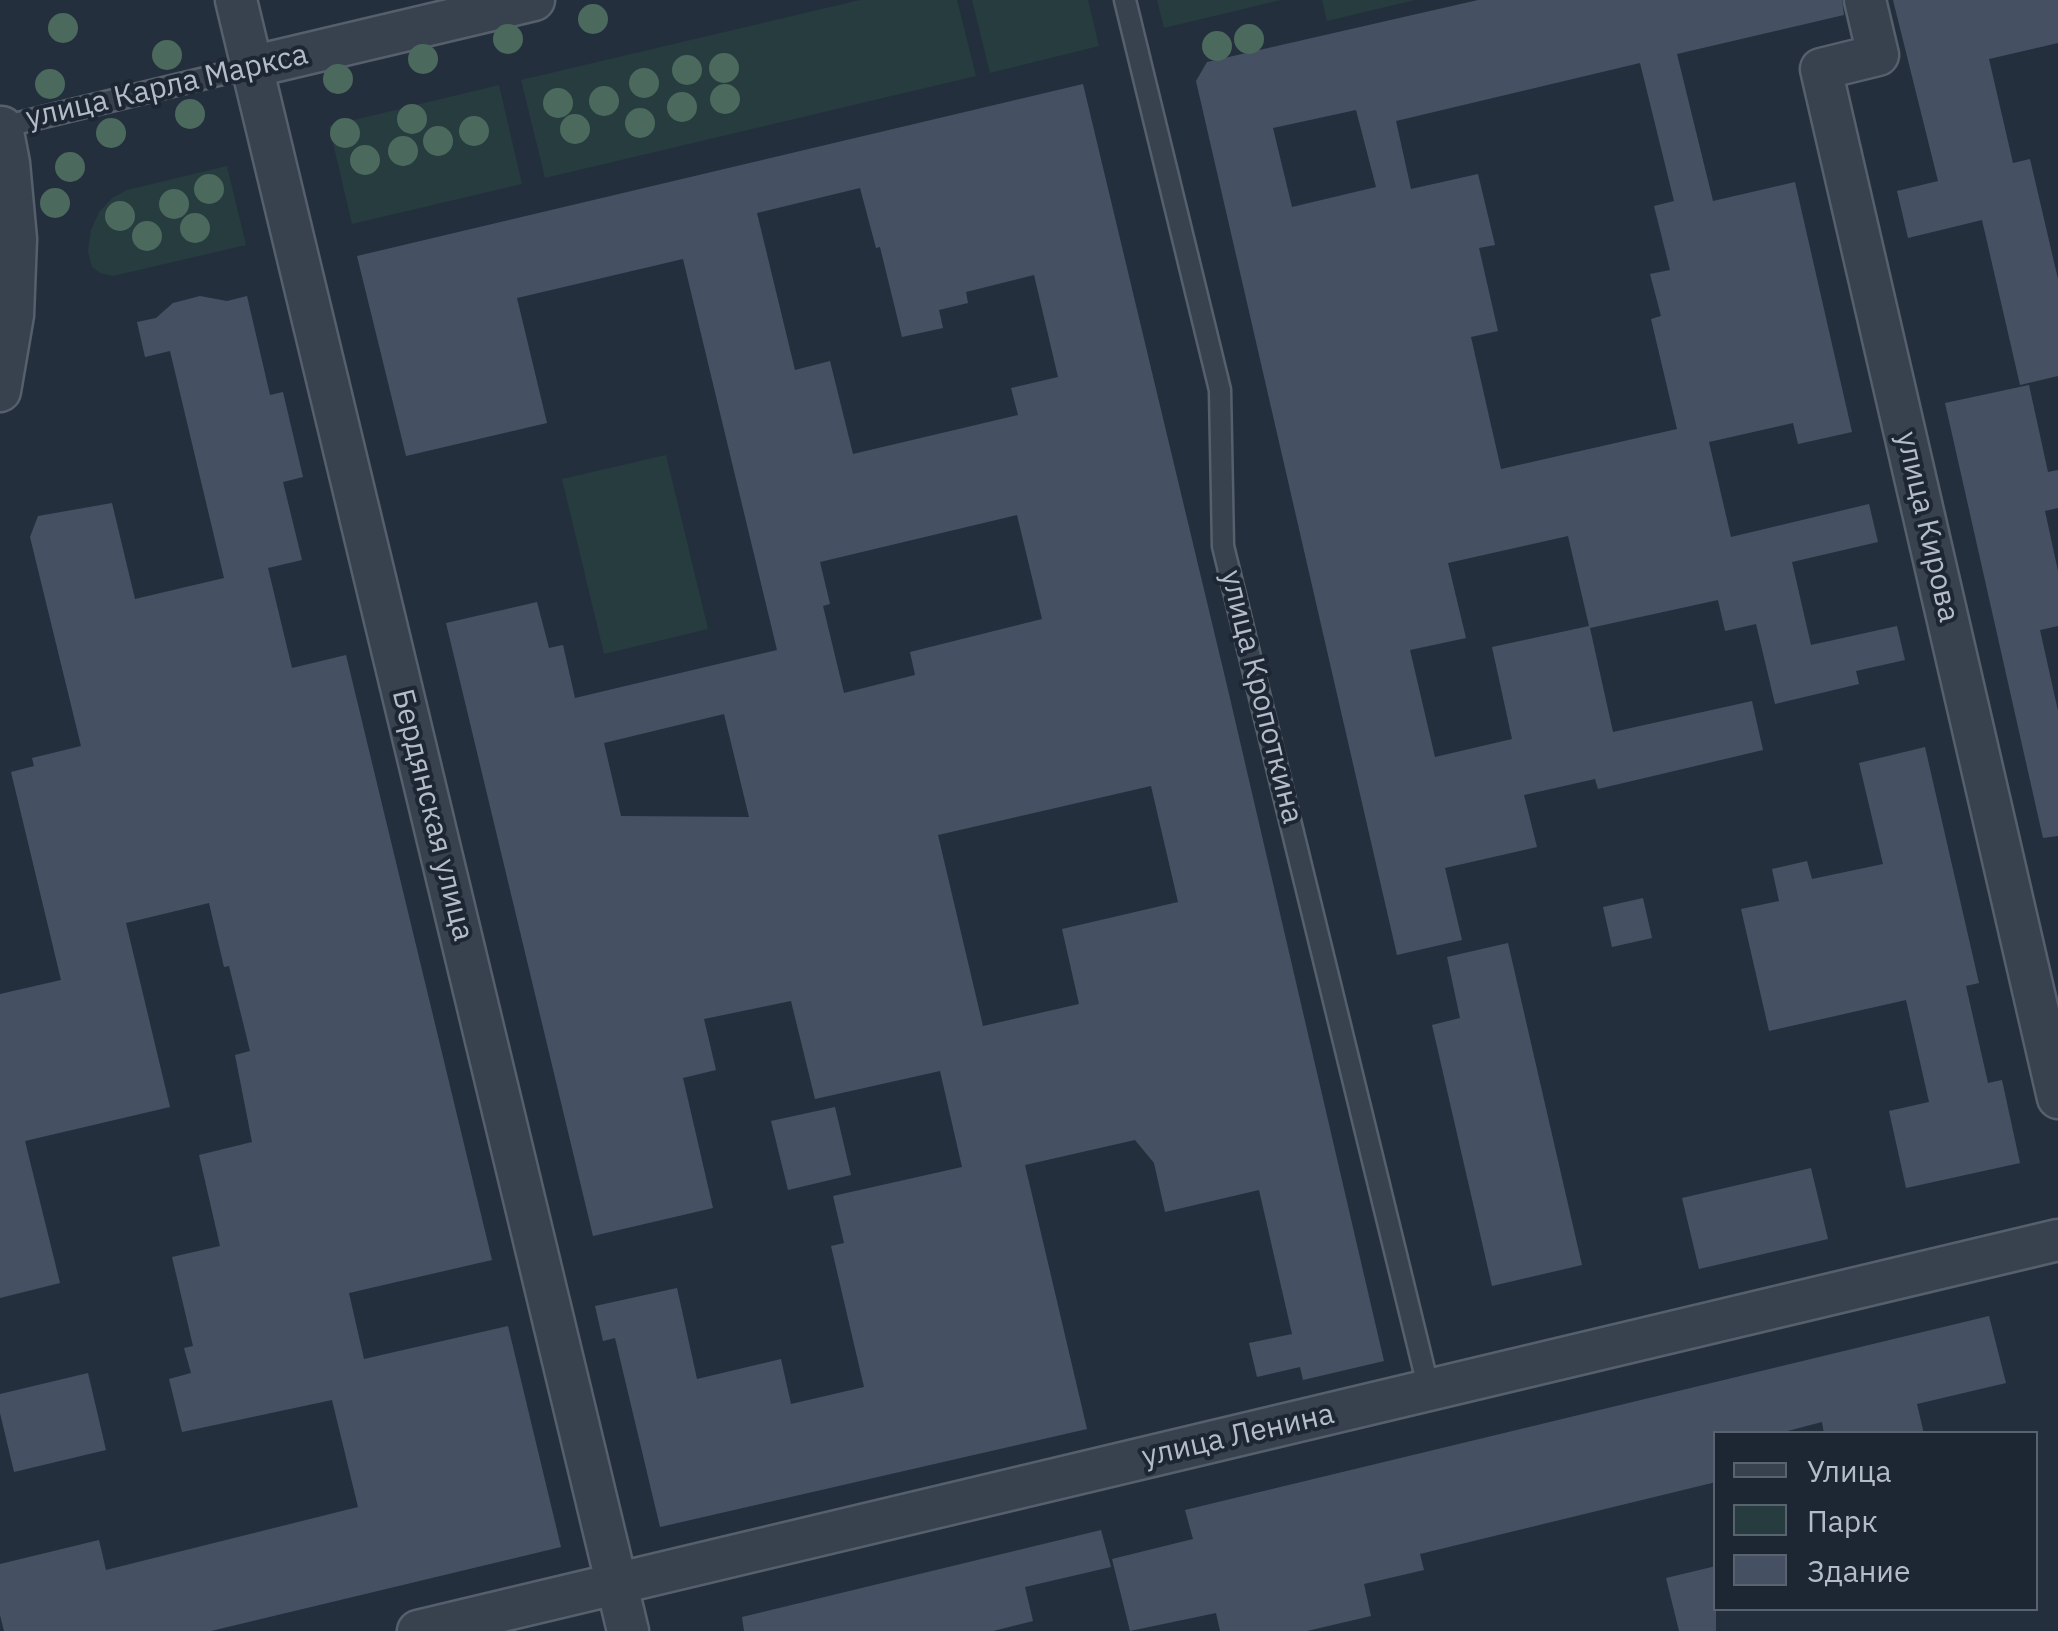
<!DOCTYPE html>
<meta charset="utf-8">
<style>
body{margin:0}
#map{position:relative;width:2058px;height:1631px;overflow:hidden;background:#242f3e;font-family:"IBM Plex Sans",sans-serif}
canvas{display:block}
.legend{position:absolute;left:1713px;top:1431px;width:325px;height:180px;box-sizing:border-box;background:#1d2633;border:2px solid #59626f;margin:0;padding:12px 18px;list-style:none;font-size:30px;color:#b4bcc9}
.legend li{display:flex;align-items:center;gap:20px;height:50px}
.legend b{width:50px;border:2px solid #59626f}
</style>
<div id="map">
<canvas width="2058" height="1631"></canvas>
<ul class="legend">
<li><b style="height:12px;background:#38414e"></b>Улица</li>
<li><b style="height:28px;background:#263c3f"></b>Парк</li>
<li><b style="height:28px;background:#455162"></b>Здание</li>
</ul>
</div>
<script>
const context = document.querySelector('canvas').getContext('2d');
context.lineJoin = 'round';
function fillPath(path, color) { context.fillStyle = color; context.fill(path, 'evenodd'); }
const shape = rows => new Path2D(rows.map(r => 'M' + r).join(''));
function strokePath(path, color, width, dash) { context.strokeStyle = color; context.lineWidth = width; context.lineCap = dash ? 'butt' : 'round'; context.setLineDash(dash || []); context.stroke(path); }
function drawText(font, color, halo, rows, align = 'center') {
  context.font = font + ' "IBM Plex Sans",sans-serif'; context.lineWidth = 8; context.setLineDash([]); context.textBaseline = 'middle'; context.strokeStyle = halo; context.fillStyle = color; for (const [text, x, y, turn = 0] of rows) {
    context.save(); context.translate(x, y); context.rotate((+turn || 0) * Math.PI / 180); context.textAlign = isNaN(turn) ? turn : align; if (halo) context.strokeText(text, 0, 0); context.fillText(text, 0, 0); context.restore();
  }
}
const green = shape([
 [860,0,957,0,976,76,545,178,521,80],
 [972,0,1088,0,1099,46,990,73],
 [1157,0,1281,0,1164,28],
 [1322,0,1415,0,1327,21],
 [499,85,522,184,352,224,329,126],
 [227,166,246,245,113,276,100,273,92,267,88,251,91,230,99,212,112,198,127,190],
 [666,455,708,629,604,654,562,479]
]);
const building = shape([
 [1478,0,1842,0,1844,15,1677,54,1713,201,1795,182,1852,432,1798,444,1793,423,1709,442,1731,537,1869,504,1878,542,1792,562,1811,645,1897,626,1905,660,1856,671,1859,684,1775,704,1756,624,1725,631,1718,600,1590,628,1613,732,1752,701,1763,750,1598,789,1595,779,1524,795,1537,847,1445,868,1462,940,1397,955,1196,81,1207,62],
 [1640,63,1674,201,1654,206,1670,270,1650,274,1661,316,1651,319,1677,429,1501,469,1471,337,1498,331,1479,248,1495,245,1478,174,1411,189,1396,121],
 [1356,110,1376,187,1292,207,1273,128],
 [1568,536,1589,626,1492,647,1512,739,1435,757,1410,650,1466,638,1448,563],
 [1893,0,2058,0,2058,43,1989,59,2013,163,2030,159,2058,279,2058,376,2020,385,1982,220,1908,238,1897,191,1938,181],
 [1083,84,1229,694,1384,1361,1303,1380,1300,1367,1257,1377,1249,1343,1292,1334,1259,1190,1165,1212,1154,1163,1135,1140,1025,1165,1087,1429,660,1527,615,1338,603,1341,595,1306,677,1288,697,1379,781,1359,791,1404,864,1387,831,1246,844,1243,833,1196,962,1167,940,1071,815,1099,791,1001,704,1019,716,1070,683,1078,713,1208,593,1236,446,623,537,602,549,648,563,645,575,698,777,650,714,388,683,259,517,298,547,423,406,456,357,256],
 [860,188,876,248,880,247,902,337,943,328,939,310,968,303,966,292,1034,275,1058,377,1011,388,1018,415,853,454,830,361,795,370,757,213],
 [1017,515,1042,619,910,652,915,675,844,693,823,606,830,604,820,562],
 [724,714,749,817,621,816,604,743],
 [1151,786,1178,902,1062,929,1079,1004,983,1026,938,835],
 [200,296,227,301,247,296,270,395,283,392,303,477,283,482,302,560,268,568,292,668,346,655,492,1260,349,1293,364,1359,508,1326,561,1547,211,1631,4,1631,0,1615,0,1564,99,1540,106,1570,358,1507,332,1400,182,1432,169,1379,191,1373,184,1348,193,1346,172,1257,220,1246,199,1155,252,1142,235,1055,250,1051,229,966,224,967,209,903,126,923,170,1107,25,1141,60,1283,0,1298,0,994,61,980,11,772,34,766,32,758,81,746,30,537,38,516,112,503,135,599,224,578,170,351,145,357,137,322,156,318,173,303],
 [2029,385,2048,472,2058,470,2058,508,2045,511,2058,571,2058,626,2040,630,2058,711,2058,836,2043,838,1945,403],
 [1925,747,1979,983,1966,986,1988,1083,2002,1080,2020,1163,1906,1188,1889,1111,1929,1102,1906,1000,1769,1031,1741,909,1779,901,1772,869,1807,861,1812,879,1883,864,1859,763],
 [1643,898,1652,938,1612,947,1603,907],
 [1508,943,1582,1265,1492,1286,1432,1025,1460,1018,1447,957],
 [835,1107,851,1175,788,1190,771,1121],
 [1811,1168,1828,1239,1699,1269,1682,1198],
 [1989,1316,2006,1383,1917,1404,1924,1434,1824,1434,1822,1422,1776,1434,1716,1434,1716,1482,1420,1554,1424,1570,1364,1584,1371,1616,1307,1631,1220,1631,1216,1613,1130,1631,1112,1559,1193,1539,1185,1510],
 [88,1373,106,1450,14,1472,0,1413,0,1394],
 [1101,1530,1111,1567,1025,1587,1033,1621,993,1631,744,1631,742,1617],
 [1716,1566,1716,1631,1679,1631,1666,1578]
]);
const service = shape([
 [1125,0,1220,390,1223,546,1429,1390],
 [2,127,251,67]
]);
const minor = shape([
 [236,0,628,1631],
 [1865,0,1878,55,1821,69,2058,1098],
 [251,67,534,0],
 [0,391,13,315,16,239,9,163,2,127],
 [418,1631,2058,1240]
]);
const trees = [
 [593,19],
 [63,28],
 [508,39],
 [1249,39],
 [1217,46],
 [167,55],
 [423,59],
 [724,68],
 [687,70],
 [338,79],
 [644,83],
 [50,84],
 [725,99],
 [604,101],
 [558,103],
 [682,107],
 [190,114],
 [412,119],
 [640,123],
 [575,129],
 [474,131],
 [111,133],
 [345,133],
 [438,141],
 [403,151],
 [365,160],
 [70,167],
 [209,189],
 [55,203],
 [174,204],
 [120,216],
 [195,228],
 [147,236]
];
const streetNames = [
 ["улица Карла Маркса",167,87,-13],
 ["улица Кирова",1927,527,77],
 ["улица Кропоткина",1261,697,76],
 ["Бердянская улица",432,815,76],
 ["улица Ленина",1238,1436,-13]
];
fillPath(green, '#263c3f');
fillPath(building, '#455162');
strokePath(service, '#565f6c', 25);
strokePath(minor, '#565f6c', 45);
strokePath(service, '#38414e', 20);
strokePath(minor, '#38414e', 40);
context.fillStyle = '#4b6a5d';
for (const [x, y] of trees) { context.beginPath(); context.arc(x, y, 15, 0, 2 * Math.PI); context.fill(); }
drawText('30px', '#b4bcc9', '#1d2633', streetNames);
</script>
